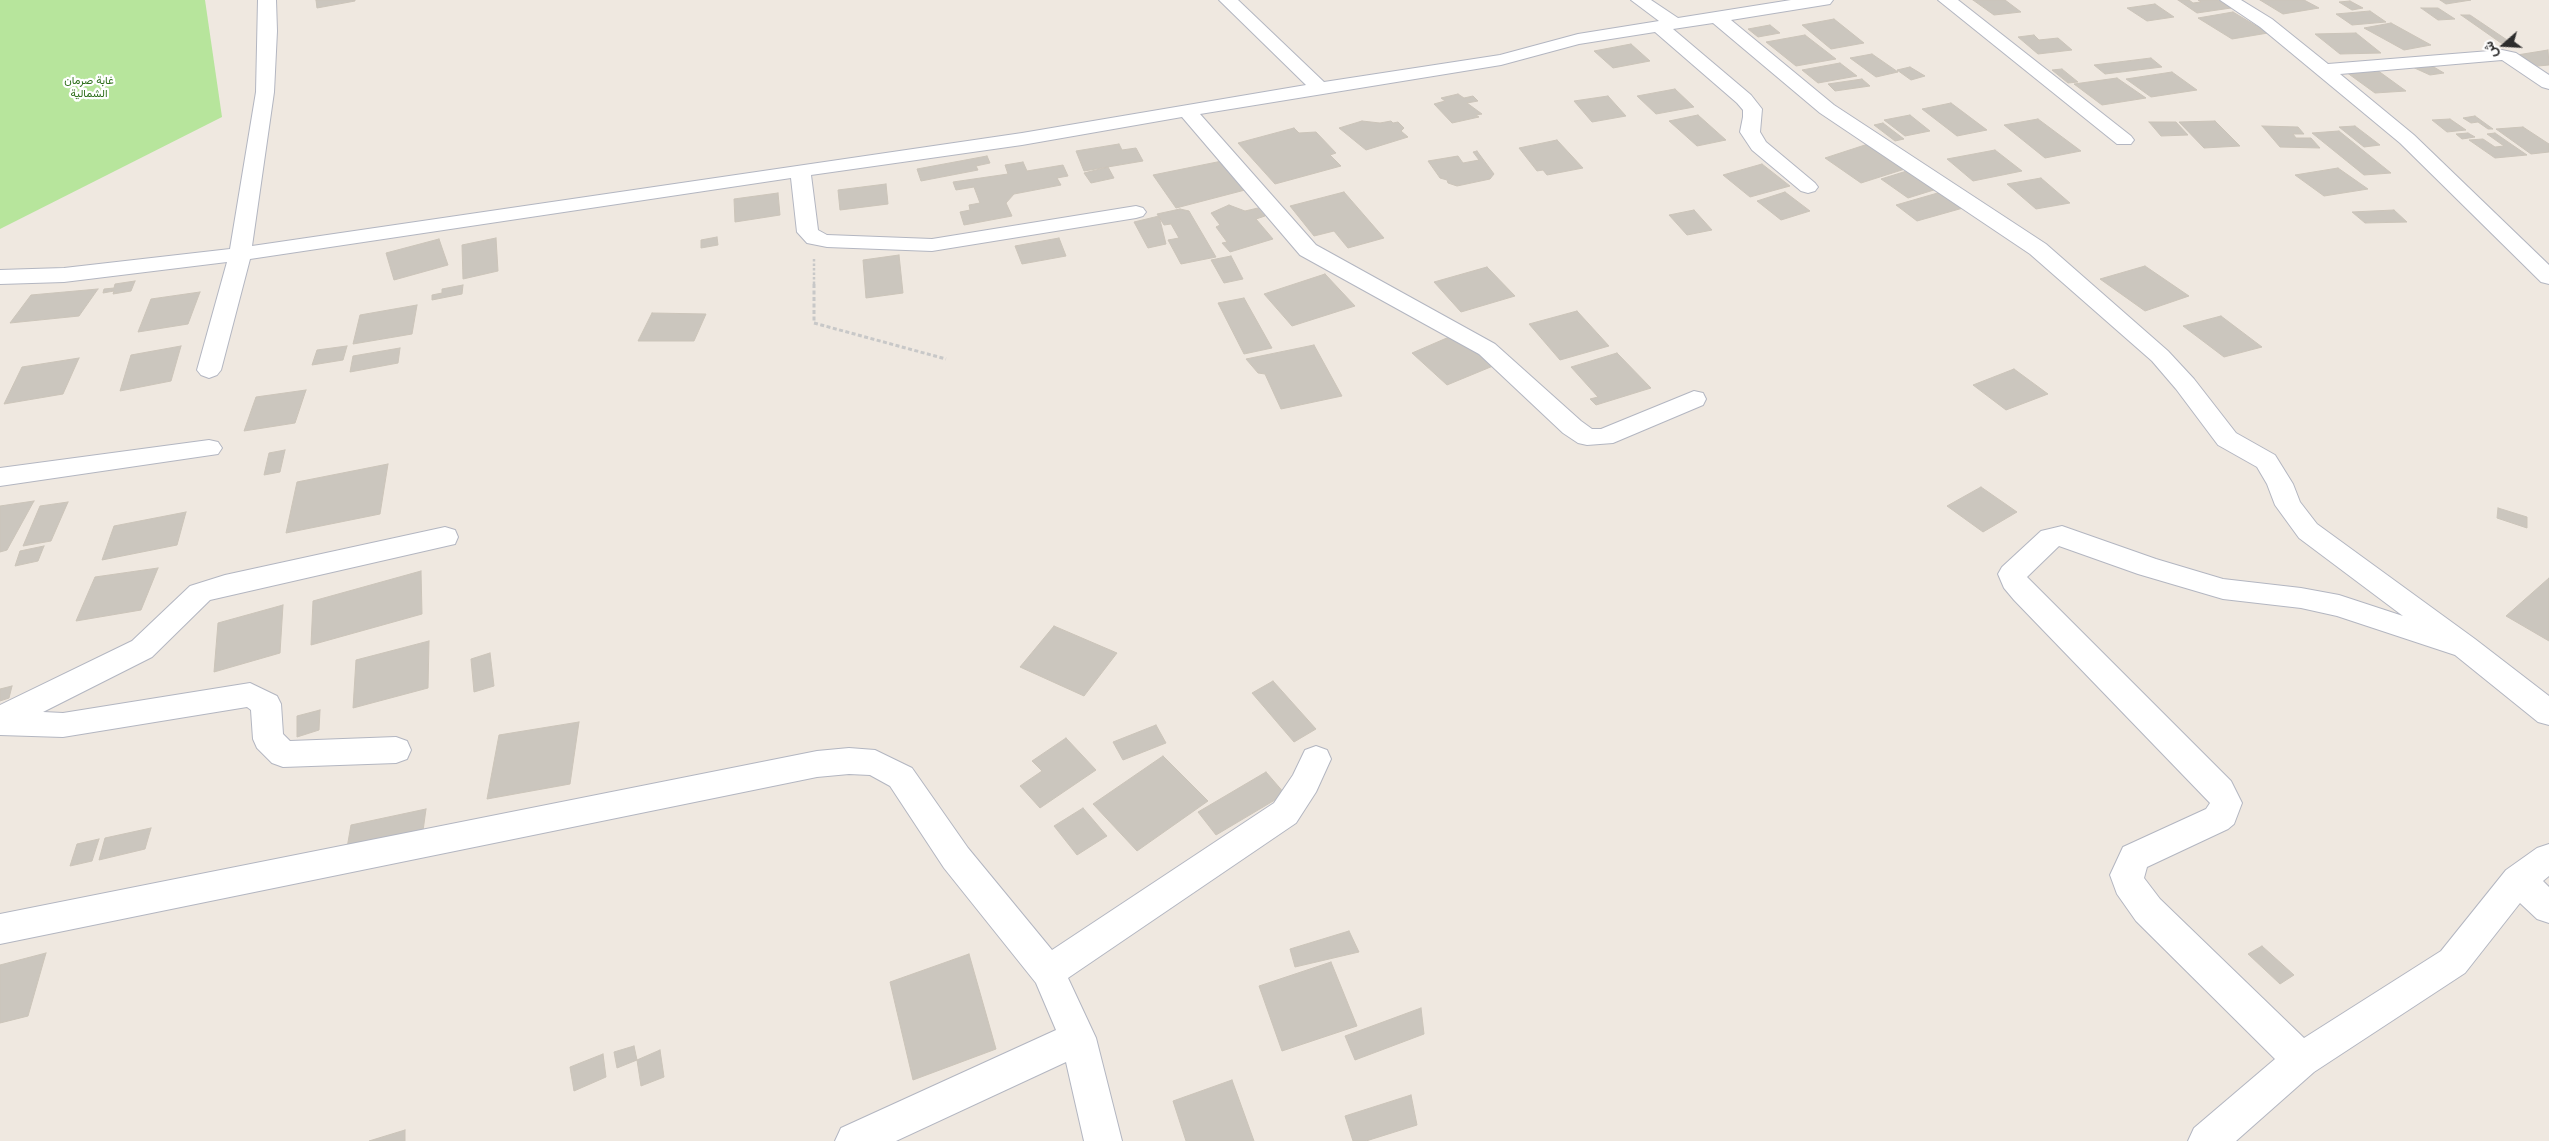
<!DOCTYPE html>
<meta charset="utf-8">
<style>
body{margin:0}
#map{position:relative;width:2549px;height:1141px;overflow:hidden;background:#efe8e0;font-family:Helvetica,Vazirmatn,sans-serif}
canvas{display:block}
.north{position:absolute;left:2479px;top:20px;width:50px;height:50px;-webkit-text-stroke:4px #fff;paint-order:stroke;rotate:251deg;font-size:14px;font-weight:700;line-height:20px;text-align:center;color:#2d2d2d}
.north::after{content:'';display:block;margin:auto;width:18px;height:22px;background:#2d2d2d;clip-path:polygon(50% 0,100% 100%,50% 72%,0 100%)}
</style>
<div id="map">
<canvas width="2549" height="1141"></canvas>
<div class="north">ش</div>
</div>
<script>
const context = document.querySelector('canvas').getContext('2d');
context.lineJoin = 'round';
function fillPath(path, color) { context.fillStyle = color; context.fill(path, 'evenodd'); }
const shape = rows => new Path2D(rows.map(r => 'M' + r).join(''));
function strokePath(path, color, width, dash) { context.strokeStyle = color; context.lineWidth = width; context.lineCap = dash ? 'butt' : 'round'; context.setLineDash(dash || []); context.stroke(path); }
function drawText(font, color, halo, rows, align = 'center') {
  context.font = font + ' Helvetica,Vazirmatn,sans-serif'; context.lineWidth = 4.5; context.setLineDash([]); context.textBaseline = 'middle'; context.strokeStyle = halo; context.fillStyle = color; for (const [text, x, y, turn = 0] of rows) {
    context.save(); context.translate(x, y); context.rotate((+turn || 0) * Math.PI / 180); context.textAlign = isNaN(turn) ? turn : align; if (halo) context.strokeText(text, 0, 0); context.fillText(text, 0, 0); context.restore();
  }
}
const green = shape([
 [0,0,205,0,222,117,0,229]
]);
const building = shape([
 [316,0,355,0,355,1,317,8,316,0],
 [1973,0,2005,0,2021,12,1994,15,1973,0],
 [2178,0,2189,0,2193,3,2201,2,2198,0,2218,0,2231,8,2197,13,2178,0],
 [2260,0,2304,0,2319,8,2283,14,2260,0],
 [2440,0,2471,0,2446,4,2440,0],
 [2350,1,2363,8,2352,10,2339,2,2350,1],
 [2155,4,2174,17,2147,21,2127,8,2155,4],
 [2421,8,2438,8,2455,19,2438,20,2421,8],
 [2370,11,2386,22,2352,25,2336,14,2370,11],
 [2233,12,2268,33,2232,39,2198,18,2233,12],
 [2461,15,2470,15,2510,42,2501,43,2461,15],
 [1834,19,1864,43,1831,49,1802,25,1834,19],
 [2391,23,2431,45,2404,50,2364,28,2391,23],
 [1770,25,1780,33,1758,37,1748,29,1770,25],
 [2356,33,2381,53,2340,54,2315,34,2356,33],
 [1805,35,1836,59,1796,66,1766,42,1805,35],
 [2034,35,2039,40,2058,38,2072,50,2038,54,2018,37,2034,35],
 [1631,44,1650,61,1613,68,1594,51,1631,44],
 [2548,50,2549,65,2538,66,2517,55,2548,50],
 [1872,54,1898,72,1876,77,1850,58,1872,54],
 [2151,58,2162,67,2105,74,2094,65,2151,58],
 [1840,63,1857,76,1818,83,1802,70,1840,63],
 [2427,63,2444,73,2430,75,2408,65,2427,63],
 [1910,67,1925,76,1911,80,1897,70,1910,67],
 [2062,69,2078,82,2068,83,2052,70,2062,69],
 [2377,70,2406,91,2375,93,2346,72,2377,70],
 [2172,72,2197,90,2151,97,2126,79,2172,72],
 [2117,78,2146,98,2102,105,2074,84,2117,78],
 [1862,79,1870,86,1835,91,1828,84,1862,79],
 [1675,89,1694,107,1656,114,1637,96,1675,89],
 [1458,94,1464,98,1473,96,1478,101,1467,103,1482,114,1476,115,1479,117,1452,123,1434,104,1445,101,1441,98,1458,94],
 [1608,96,1626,116,1592,122,1574,101,1608,96],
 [1951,103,1987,130,1957,136,1922,109,1951,103],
 [1698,115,1726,140,1697,146,1669,121,1698,115],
 [1910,115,1930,131,1905,136,1884,120,1910,115],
 [2475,116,2493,129,2488,129,2478,122,2471,123,2463,118,2475,116],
 [2038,119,2081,151,2045,158,2004,125,2038,119],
 [2450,119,2466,130,2447,132,2432,120,2450,119],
 [1362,121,1380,123,1391,121,1393,123,1398,122,1404,128,1401,131,1408,137,1366,150,1339,128,1362,121],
 [2215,121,2240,146,2204,148,2179,122,2215,121],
 [2149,122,2176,122,2188,135,2161,136,2149,122],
 [1883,123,1904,139,1895,141,1874,125,1883,123],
 [2262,126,2298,127,2304,134,2293,134,2296,138,2311,138,2320,148,2280,147,2262,126],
 [2355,126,2380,145,2364,147,2339,127,2355,126],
 [2523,127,2549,144,2549,152,2531,154,2496,129,2523,127],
 [1294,128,1299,133,1316,132,1336,153,1330,155,1341,166,1275,184,1238,143,1294,128],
 [2339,131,2391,173,2364,175,2312,133,2339,131],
 [2468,133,2475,137,2462,139,2456,134,2468,133],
 [2495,133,2527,155,2495,158,2469,140,2483,139,2495,147,2504,146,2487,134,2495,133],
 [1557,140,1583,168,1547,175,1543,170,1537,171,1519,148,1557,140],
 [1119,144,1122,150,1136,148,1143,161,1084,171,1076,151,1119,144],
 [1868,144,1905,169,1861,183,1825,158,1868,144],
 [1995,150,2022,171,1973,181,1947,159,1995,150],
 [1477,151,1494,174,1490,179,1457,186,1448,183,1447,180,1440,178,1428,161,1458,156,1463,163,1479,160,1473,152,1477,151],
 [987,156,990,163,976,166,978,170,921,181,917,169,987,156],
 [1222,161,1245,190,1176,208,1153,175,1222,161],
 [1023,162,1027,171,1063,165,1068,176,1057,178,1061,185,1014,194,1006,203,1012,216,964,225,960,212,970,210,969,205,980,203,974,187,956,190,953,182,1008,174,1005,165,1023,162],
 [1762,164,1790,186,1750,197,1723,175,1762,164],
 [1108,167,1114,178,1091,183,1084,173,1108,167],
 [2338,168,2368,189,2324,196,2295,175,2338,168],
 [1910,170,1937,189,1908,198,1881,179,1910,170],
 [2041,178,2070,203,2036,209,2007,184,2041,178],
 [886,184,888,204,840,210,838,190,886,184],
 [1344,192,1384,238,1348,248,1334,231,1314,236,1290,206,1344,192],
 [1785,192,1810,211,1781,220,1757,201,1785,192],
 [1941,192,1963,208,1917,221,1896,205,1941,192],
 [778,193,780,215,735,222,734,199,778,193],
 [1229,205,1245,211,1258,208,1265,216,1256,219,1273,239,1230,252,1222,243,1227,242,1216,227,1220,225,1211,213,1229,205],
 [1180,209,1189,211,1216,257,1181,264,1168,240,1179,238,1171,224,1164,225,1157,214,1180,209],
 [1694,210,1712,230,1687,235,1669,215,1694,210],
 [2394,210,2407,222,2365,223,2352,212,2394,210],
 [1159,216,1166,244,1148,248,1134,222,1159,216],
 [717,237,718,245,701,248,701,240,717,237],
 [496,238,498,271,463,279,462,245,496,238],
 [1059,238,1066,256,1022,264,1015,246,1059,238],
 [439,239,448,265,394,280,386,253,439,239],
 [899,255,903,293,866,298,863,260,899,255],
 [1231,256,1243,279,1224,283,1211,260,1231,256],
 [2145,266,2189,296,2145,311,2100,279,2145,266],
 [1487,267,1515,296,1461,312,1434,282,1487,267],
 [1325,274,1355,306,1292,326,1264,294,1325,274],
 [135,281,131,291,113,294,114,291,103,293,104,289,114,288,115,284,135,281],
 [463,285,462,294,432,300,432,295,442,293,442,289,463,285],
 [98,289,79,316,10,323,31,295,98,289],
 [200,292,188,324,138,332,151,299,200,292],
 [1244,298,1272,348,1244,354,1218,303,1244,298],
 [417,305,412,334,353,344,360,315,417,305],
 [1577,311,1609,346,1560,360,1529,324,1577,311],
 [652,313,706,314,694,341,638,341,652,313],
 [2221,316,2262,347,2224,357,2183,326,2221,316],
 [1456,334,1493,366,1447,385,1412,353,1456,334],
 [1314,345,1342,396,1281,409,1265,374,1258,373,1246,359,1314,345],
 [181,346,171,381,120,391,131,355,181,346],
 [347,346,343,360,312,365,317,350,347,346],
 [400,348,398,363,350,372,353,356,400,348],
 [1617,353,1651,388,1596,405,1590,399,1598,397,1571,367,1617,353],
 [79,358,63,394,4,404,22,367,79,358],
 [2014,369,2048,394,2006,410,1973,385,2014,369],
 [306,390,295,423,244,431,256,397,306,390],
 [285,450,280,472,264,475,269,453,285,450],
 [388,464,380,514,286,533,297,482,388,464],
 [1981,487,2017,512,1983,532,1947,506,1981,487],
 [34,501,7,550,0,552,0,506,34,501],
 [68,502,51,541,23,546,40,506,68,502],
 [2498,508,2527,517,2527,528,2497,518,2498,508],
 [186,512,177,545,102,560,114,526,186,512],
 [44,546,38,561,15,566,20,551,44,546],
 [158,568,141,610,76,621,95,577,158,568],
 [421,571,422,614,311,645,313,601,421,571],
 [2549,578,2549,641,2506,616,2549,578],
 [283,605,280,653,214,672,218,623,283,605],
 [1054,626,1117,653,1084,696,1020,667,1054,626],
 [429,641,428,688,353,708,356,660,429,641],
 [490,653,494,686,474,692,471,659,490,653],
 [1273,681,1316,729,1294,742,1252,693,1273,681],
 [12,686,9,698,0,701,0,689,12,686],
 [320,710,319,730,297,737,297,716,320,710],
 [579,722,570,784,487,799,499,735,579,722],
 [1156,725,1166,743,1123,760,1113,742,1156,725],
 [1066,738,1096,770,1040,808,1020,786,1042,771,1032,761,1066,738],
 [1163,756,1208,801,1137,851,1093,804,1163,756],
 [1266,772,1285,794,1216,835,1198,812,1266,772],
 [1083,808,1107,836,1077,855,1054,826,1083,808],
 [426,809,423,831,347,848,351,825,426,809],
 [151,828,145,849,99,860,105,838,151,828],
 [99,839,92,861,70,866,77,844,99,839],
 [1349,931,1359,952,1295,967,1290,949,1349,931],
 [2262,946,2294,975,2280,984,2248,954,2262,946],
 [46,953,28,1016,0,1023,0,965,46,953],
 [969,954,996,1049,913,1080,890,982,969,954],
 [1331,962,1357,1026,1282,1051,1259,986,1331,962],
 [1421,1008,1424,1034,1355,1060,1345,1036,1421,1008],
 [634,1046,637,1060,617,1068,614,1052,634,1046],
 [660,1050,664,1077,641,1086,637,1060,660,1050],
 [603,1054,606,1077,574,1091,570,1067,603,1054],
 [1232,1080,1254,1141,1186,1141,1173,1101,1232,1080],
 [1411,1095,1417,1125,1366,1141,1353,1141,1345,1116,1411,1095],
 [405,1130,405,1141,369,1141,405,1130]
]);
const pathFar1 = shape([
 [814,259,814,286]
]);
const path = shape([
 [814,284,814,323,946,359]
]);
const street = shape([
 [258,0,276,0,277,31,274,92,252,246,1022,133,1306,85,1219,0,1238,0,1324,82,1500,55,1578,34,1659,21,1631,0,1651,0,1678,18,1791,0,1833,0,1830,4,1824,5,1731,20,1834,105,2046,244,2168,351,2194,379,2236,433,2275,455,2293,484,2300,502,2317,524,2475,639,2549,696,2549,725,2538,722,2455,655,2337,616,2301,608,2223,599,2138,574,2059,546,2027,577,2231,781,2242,803,2234,824,2228,829,2147,867,2144,878,2160,899,2304,1038,2441,951,2506,870,2537,848,2549,844,2549,876,2543,881,2549,887,2549,923,2537,919,2520,903,2465,973,2314,1072,2236,1141,2188,1141,2194,1128,2275,1059,2136,921,2117,894,2110,875,2123,847,2206,809,2210,803,2014,600,2004,588,1998,574,2002,567,2041,531,2062,526,2156,559,2223,579,2301,588,2339,595,2403,616,2299,538,2275,505,2267,484,2257,467,2218,445,2176,389,2152,361,2030,254,1820,113,1713,23,1673,29,1751,95,1762,109,1760,132,1766,142,1815,183,1818,187,1815,191,1808,193,1801,191,1752,150,1740,132,1743,117,1743,110,1737,103,1655,32,1579,44,1501,65,1200,114,1316,245,1495,344,1581,421,1592,429,1601,429,1694,391,1703,393,1706,399,1703,405,1613,443,1587,445,1578,443,1563,433,1479,354,1300,255,1182,117,1022,145,811,175,818,230,827,235,932,239,1136,206,1143,208,1146,212,1143,216,1136,218,932,251,827,247,807,243,797,232,791,178,250,259,221,370,217,375,209,378,201,375,197,370,227,262,64,282,0,284,0,270,64,268,230,249,256,92,258,0],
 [1938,0,1958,0,2131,136,2134,140,2131,144,2117,144,1938,0],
 [2220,0,2241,0,2272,19,2328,64,2502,50,2516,53,2549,75,2549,89,2542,87,2502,60,2340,74,2414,135,2549,265,2549,284,2541,282,2400,143,2260,27,2220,0],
 [209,440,218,442,222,448,218,454,0,486,0,468,209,440],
 [445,527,455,530,458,537,455,544,210,600,152,657,43,712,63,713,250,683,277,696,281,704,283,734,290,741,396,737,407,741,411,750,407,759,396,763,283,767,272,763,257,748,253,739,251,710,247,707,63,737,0,735,0,705,132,641,190,586,225,575,445,527],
 [1316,746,1327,750,1331,759,1316,792,1296,823,1068,978,1096,1038,1122,1141,1084,1141,1066,1062,896,1141,835,1141,841,1128,1056,1030,1036,983,944,868,890,786,870,775,849,774,817,777,0,944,0,914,817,751,849,748,875,750,912,768,968,848,1052,950,1274,803,1293,775,1305,750,1316,746]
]);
const farParknames = [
 ["غابة صرمان",89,81],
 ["الشمالية",89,94]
];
fillPath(green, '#b7e59c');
fillPath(building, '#cbc6be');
strokePath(building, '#cbc4b9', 1);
strokePath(street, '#b3b6c1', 2);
strokePath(pathFar1, '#c8c8c8', 2.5, [2.5, 2]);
strokePath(path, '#c8c8c8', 3, [4, 2.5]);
fillPath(street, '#fff');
drawText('11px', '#2d6e1a', '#fff', farParknames);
</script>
